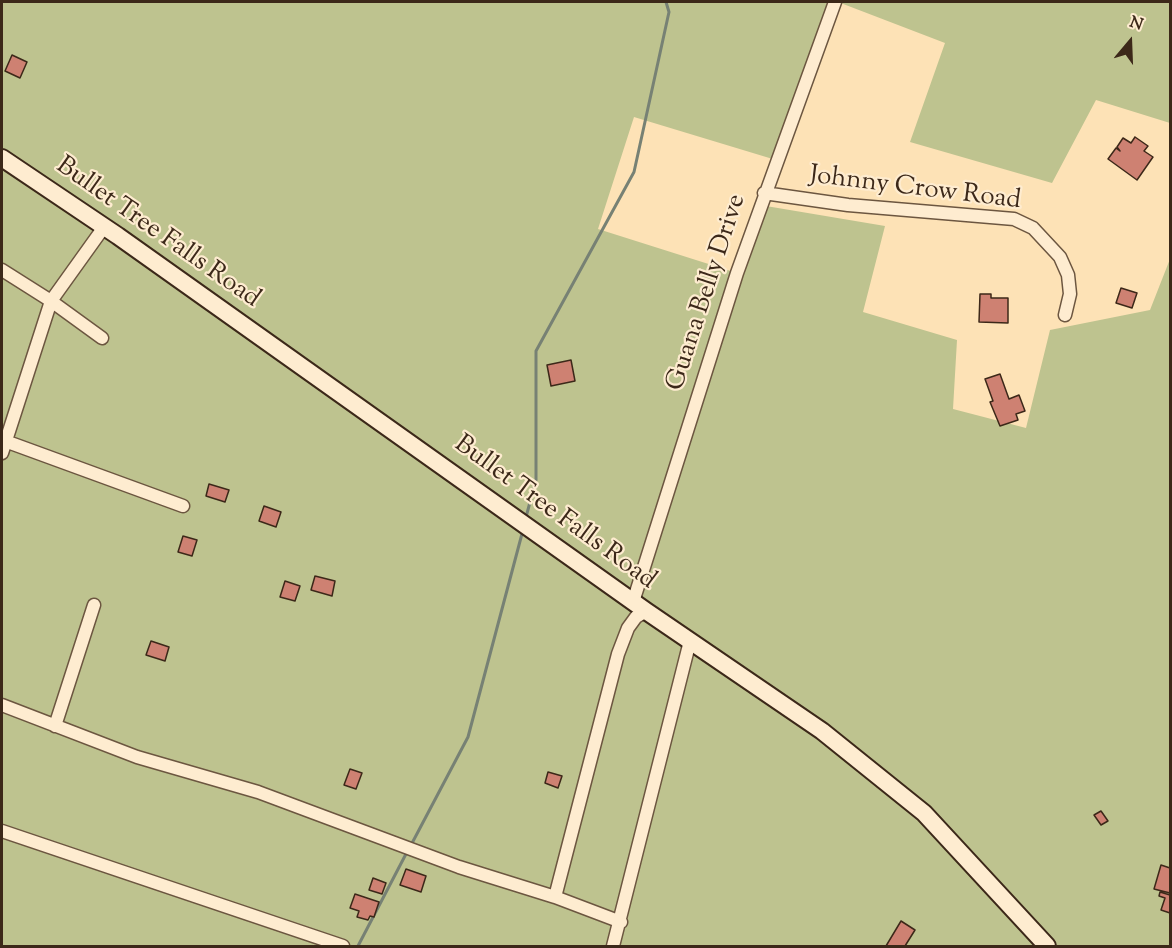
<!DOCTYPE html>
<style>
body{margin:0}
#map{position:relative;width:1172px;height:948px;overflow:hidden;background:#fde2b6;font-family:"Sorts Mill Goudy",serif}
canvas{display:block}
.frame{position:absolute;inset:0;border:3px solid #3c2819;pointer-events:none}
.north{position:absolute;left:1100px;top:12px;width:60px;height:60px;-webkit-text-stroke:4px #feecd0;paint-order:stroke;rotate:19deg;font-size:16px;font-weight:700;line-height:24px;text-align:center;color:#3c2819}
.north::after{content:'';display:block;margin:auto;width:21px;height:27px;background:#3c2819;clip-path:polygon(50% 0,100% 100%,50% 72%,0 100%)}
</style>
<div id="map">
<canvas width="1172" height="948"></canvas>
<div class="frame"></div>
<div class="north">N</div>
</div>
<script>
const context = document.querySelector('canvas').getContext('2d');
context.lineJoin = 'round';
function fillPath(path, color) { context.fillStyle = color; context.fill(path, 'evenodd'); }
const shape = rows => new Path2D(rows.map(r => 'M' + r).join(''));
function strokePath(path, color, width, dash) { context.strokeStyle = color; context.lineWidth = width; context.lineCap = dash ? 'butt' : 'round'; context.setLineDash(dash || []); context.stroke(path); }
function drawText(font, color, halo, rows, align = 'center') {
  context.font = font + ' "Sorts Mill Goudy",serif'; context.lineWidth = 4.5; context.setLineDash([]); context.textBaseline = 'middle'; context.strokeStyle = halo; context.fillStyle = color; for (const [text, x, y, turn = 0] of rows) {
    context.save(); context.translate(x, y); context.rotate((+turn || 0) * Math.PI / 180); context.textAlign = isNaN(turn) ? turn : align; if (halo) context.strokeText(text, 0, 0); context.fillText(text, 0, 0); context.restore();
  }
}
const green = shape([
 [2,2,835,2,776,160,634,117,598,229,737,273,760,205,885,226,863,312,957,340,953,409,1026,428,1050,330,1150,310,1170,259,1170,946,2,946],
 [838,2,1170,2,1170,123,1096,100,1052,183,910,142,945,43]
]);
const stream = shape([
 [526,517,536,480,536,351,634,172,669,12,666,2],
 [410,847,468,737,523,530],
 [358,946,407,852]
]);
const building = shape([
 [12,55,27,62,20,78,5,71,12,55],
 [1135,137,1148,146,1144,151,1153,157,1137,180,1108,159,1116,148,1120,151,1117,147,1123,138,1131,143,1135,137],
 [1121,288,1137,293,1132,308,1116,303,1121,288],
 [980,294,991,294,991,298,1008,298,1008,323,979,322,980,294],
 [571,360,575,381,551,386,547,365,571,360],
 [1000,374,1009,399,1019,395,1025,411,1016,414,1018,420,1000,426,990,402,993,401,985,379,1000,374],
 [209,484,229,490,225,502,206,496,209,484],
 [264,506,281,512,276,527,259,521,264,506],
 [183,536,197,540,192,556,178,552,183,536],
 [315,576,335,581,332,596,311,590,315,576],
 [285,581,300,586,295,601,280,597,285,581],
 [151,641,169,647,165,661,146,655,151,641],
 [350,769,362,773,356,789,344,785,350,769],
 [548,772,562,776,558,788,545,783,548,772],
 [1101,811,1108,821,1101,825,1094,815,1101,811],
 [1161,865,1170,868,1170,893,1154,889,1161,865],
 [406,869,426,876,421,892,400,885,406,869],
 [373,878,386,883,382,894,369,890,373,878],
 [1160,892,1170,895,1170,913,1161,910,1165,898,1159,896,1160,892],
 [355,894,379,902,374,917,370,916,368,920,357,917,359,911,350,908,355,894],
 [901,921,915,930,905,946,886,946,901,921]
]);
const street = shape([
 [764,193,848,205,1014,219,1033,228,1060,257,1068,275,1070,294,1065,315],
 [2,270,51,301,102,338],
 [5,441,183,506],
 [2,453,51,301,104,227],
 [633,602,737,273,835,2],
 [2,705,137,757,258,792,459,867,555,897,621,922],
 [55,726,94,605],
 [2,831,343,946],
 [555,897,618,654,628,628,636,617,646,611],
 [613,946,690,641]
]);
const secondary = shape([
 [2,158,118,236,646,611,822,731,924,813,1047,946]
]);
const streetNames = [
 ["Johnny Crow Road",915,190,7],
 ["Bullet Tree Falls Road",157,234,35],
 ["Guana Belly Drive",708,293,-72],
 ["Bullet Tree Falls Road",554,514,36]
];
fillPath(green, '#bec38f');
strokePath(stream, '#778174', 3);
fillPath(building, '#ce8172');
strokePath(building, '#3c2819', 1.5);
strokePath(street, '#6c5640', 15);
strokePath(secondary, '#3c2819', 20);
strokePath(street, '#feecd0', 12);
strokePath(secondary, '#feecd0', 16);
drawText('26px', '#3c2819', '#feecd0', streetNames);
</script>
